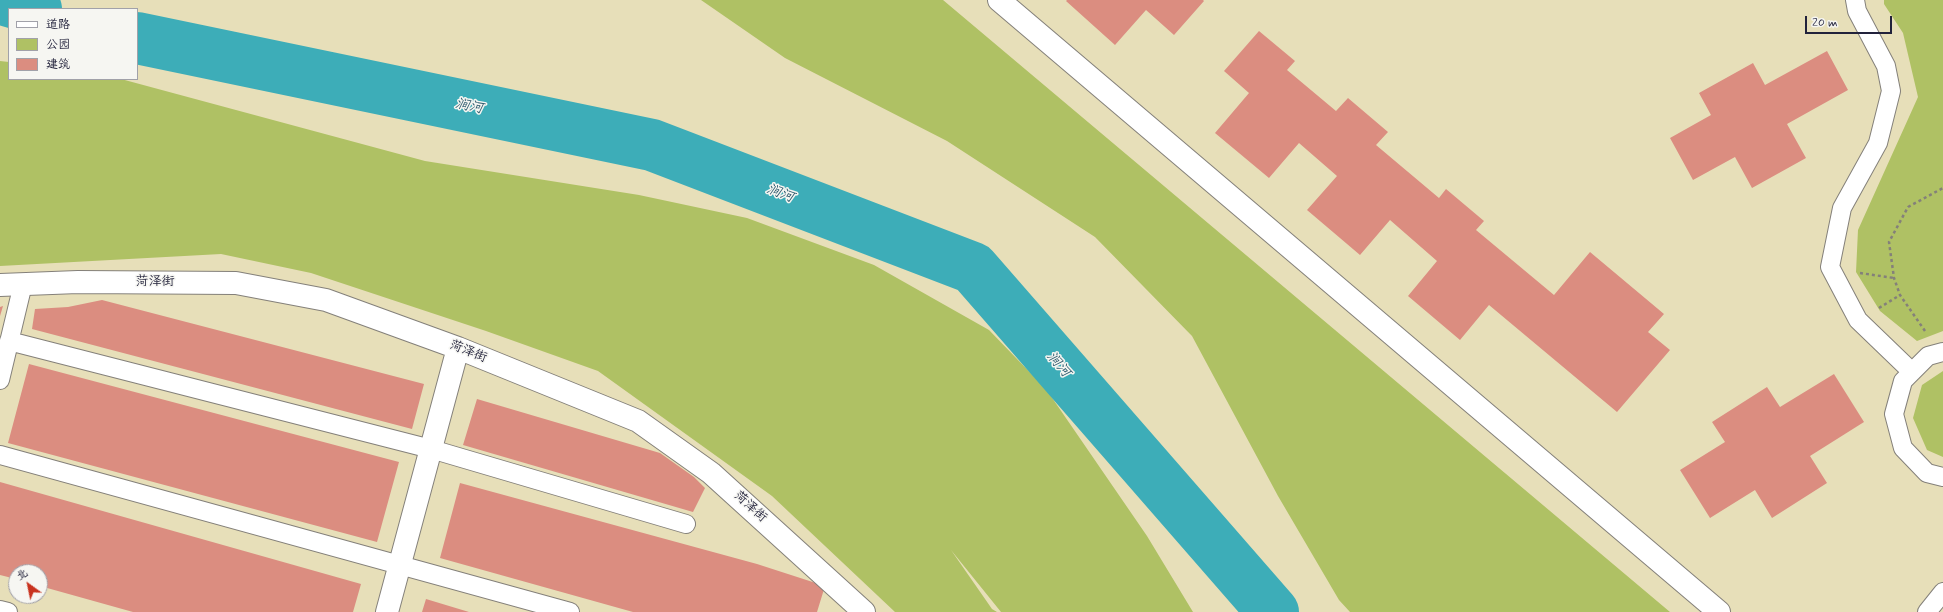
<!DOCTYPE html>
<meta charset="utf-8">
<style>
body{margin:0}
#map{position:relative;width:1943px;height:612px;overflow:hidden;background:#e7dfb9;font-family:Mynerve,"LXGW WenKai TC",sans-serif}
canvas{display:block}
.legend{position:absolute;left:8px;top:8px;width:130px;height:72px;box-sizing:border-box;background:#f6f6f2;border:1px solid #a1a1a9;margin:0;padding:5px 7px;list-style:none;font-size:12px;color:#22223b}
.legend li{display:flex;align-items:center;gap:8px;height:20px}
.legend b{width:20px;border:1px solid #a1a1a9}
.north{position:absolute;left:8px;top:564px;width:40px;height:40px;box-sizing:border-box;background:#f6f6f2;border:1px solid #a1a1a9;border-radius:50%;rotate:327deg;font-size:11px;font-weight:700;line-height:16px;text-align:center;color:#22223b}
.north::after{content:'';display:block;margin:auto;width:14px;height:18px;background:#c8321e;clip-path:polygon(50% 0,100% 100%,50% 72%,0 100%)}
.scale{position:absolute;left:1805px;top:16px;width:87px;height:18px;box-sizing:border-box;border:2px solid #22223b;border-top:0;padding-left:5px;font-size:12px;line-height:14px;white-space:nowrap;color:#22223b;-webkit-text-stroke:3px #f6f6f2;paint-order:stroke}
</style>
<div id="map">
<canvas width="1943" height="612"></canvas>
<ul class="legend">
<li><b style="height:5px;background:#fff"></b>道路</li>
<li><b style="height:11px;background:#afc164"></b>公园</li>
<li><b style="height:11px;background:#db8d80"></b>建筑</li>
</ul>
<div class="north">北</div>
<div class="scale">20 m</div>
</div>
<script>
const context = document.querySelector('canvas').getContext('2d');
context.lineJoin = 'round';
function fillPath(path, color) { context.fillStyle = color; context.fill(path, 'evenodd'); }
const shape = rows => new Path2D(rows.map(r => 'M' + r).join(''));
function strokePath(path, color, width, dash) { context.strokeStyle = color; context.lineWidth = width; context.lineCap = dash ? 'butt' : 'round'; context.setLineDash(dash || []); context.stroke(path); }
function drawText(font, color, halo, rows, align = 'center') {
  context.font = font + ' Mynerve,"LXGW WenKai TC",sans-serif'; context.lineWidth = 3; context.setLineDash([]); context.textBaseline = 'middle'; context.strokeStyle = halo; context.fillStyle = color; for (const [text, x, y, turn = 0] of rows) {
    context.save(); context.translate(x, y); context.rotate((+turn || 0) * Math.PI / 180); context.textAlign = isNaN(turn) ? turn : align; if (halo) context.strokeText(text, 0, 0); context.fillText(text, 0, 0); context.restore();
  }
}
const green = shape([
 [701,0,943,0,1670,612,1350,612,1339,600,1278,496,1192,336,1095,237,947,141,785,58],
 [1884,0,1943,0,1943,331,1917,341,1880,311,1856,272,1858,230,1918,97,1903,33,1884,4],
 [0,61,9,62,9,79,121,79,425,161,639,195,747,218,874,265,989,330,1046,389,1147,536,1193,612,1001,612,951,550,992,609,997,612,895,612,772,496,598,371,486,331,311,273,221,254,0,266],
 [1943,371,1943,457,1927,450,1913,418,1922,385]
]);
const river = shape([
 [5,0,36,9],
 [137,38,652,145,973,268,1273,612]
]);
const building = shape([
 [1067,0,1203,0,1204,1,1174,35,1146,10,1115,45,1066,1],
 [1259,31,1295,61,1287,70,1336,111,1348,98,1388,132,1376,145,1439,198,1446,189,1484,221,1476,230,1554,295,1590,252,1664,314,1648,332,1670,350,1617,412,1489,305,1460,340,1408,296,1437,261,1390,220,1360,255,1307,210,1337,176,1299,143,1269,178,1215,133,1249,93,1224,71],
 [1827,51,1848,90,1787,124,1806,158,1752,188,1735,157,1693,180,1670,138,1711,115,1699,93,1753,63,1765,85],
 [102,300,424,384,412,429,32,329,35,309,68,307],
 [3,306,0,316,0,307],
 [29,364,399,462,377,542,8,443],
 [1834,374,1864,422,1810,456,1827,483,1772,518,1755,490,1710,518,1680,470,1725,442,1712,422,1767,387,1780,407],
 [477,399,660,453,694,477,705,488,693,512,463,445],
 [0,482,361,584,353,612,133,612,40,586,40,572,16,572,16,579,0,575],
 [460,483,757,564,825,586,817,612,633,612,440,558],
 [426,599,469,612,422,612]
]);
const path = shape([
 [1860,273,1894,278],
 [1879,308,1900,295],
 [1925,331,1900,295,1894,278,1889,242,1908,207,1943,188]
]);
const service = shape([
 [1855,0,1857,11,1886,66,1891,91,1878,143,1842,208,1830,267,1858,320,1912,372],
 [9,341,431,449,686,524],
 [1943,352,1928,356,1903,381,1894,414,1903,448,1927,473,1943,477],
 [0,380,23,284],
 [0,455,570,612],
 [0,610,8,612],
 [1927,612,1943,592]
]);
const minor = shape([
 [999,0,1719,612],
 [0,285,78,282,236,283,326,300,458,348,638,421,711,473,864,612],
 [387,612,458,348]
]);
const streetNames = [
 ["菏泽街",155,282],
 ["菏泽街",468,352,22],
 ["菏泽街",750,507,42]
];
const waterNames = [
 ["涧河",469,107,12],
 ["涧河",780,194,21],
 ["涧河",1058,365,49]
];
fillPath(green, '#afc164');
strokePath(river, '#3dadb8', 52);
fillPath(building, '#db8d80');
strokePath(service, '#84807a', 20);
strokePath(minor, '#84807a', 24);
strokePath(path, '#84807a', 2.5, [3, 3]);
strokePath(service, '#fff', 18);
strokePath(minor, '#fff', 22);
drawText('13px', '#22223b', '#f6f6f2', streetNames);
drawText('italic 14px', '#2d5a6d', '#f6f6f2', waterNames);
</script>
